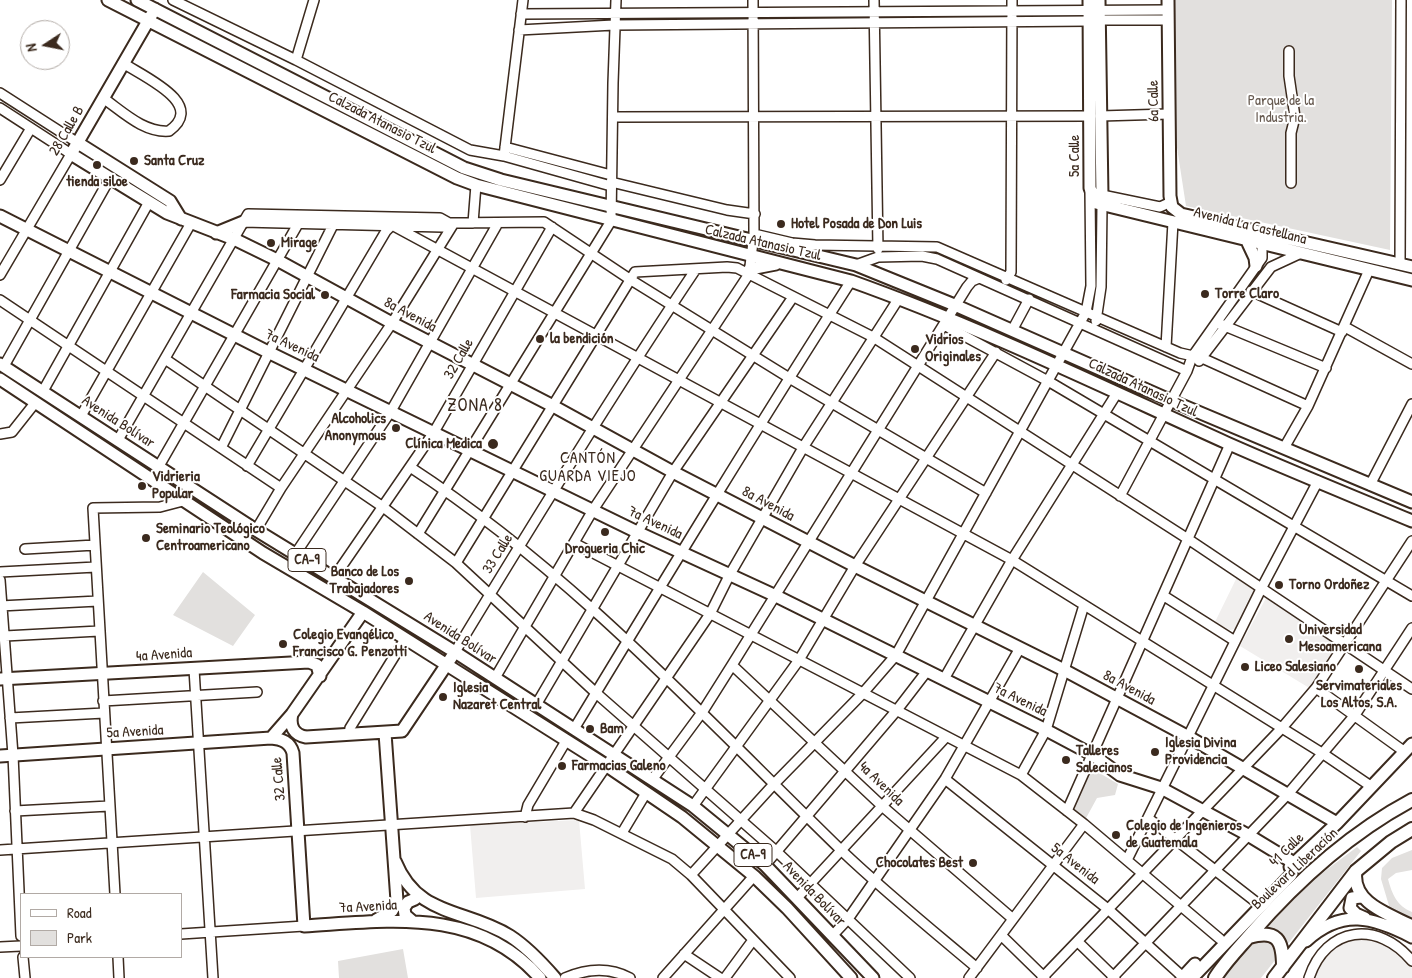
<!DOCTYPE html>
<meta charset="utf-8">
<style>
body{margin:0}
#map{position:relative;width:1412px;height:978px;overflow:hidden;background:#fff;font-family:"Patrick Hand",sans-serif}
canvas{display:block}
.legend{position:absolute;left:20px;top:893px;width:162px;height:65px;box-sizing:border-box;background:#fff;border:1px solid #b1aaa5;margin:0;padding:6px 9px;list-style:none;font-size:15px;color:#3b2a1e}
.legend li{display:flex;align-items:center;gap:10px;height:25px}
.legend b{width:25px;border:1px solid #b1aaa5}
.north{position:absolute;left:20px;top:20px;width:50px;height:50px;box-sizing:border-box;background:#fff;border:1px solid #b1aaa5;border-radius:50%;rotate:259deg;font-size:14px;font-weight:700;line-height:20px;text-align:center;color:#3b2a1e}
.north::after{content:'';display:block;margin:auto;width:18px;height:22px;background:#3b2a1e;clip-path:polygon(50% 0,100% 100%,50% 72%,0 100%)}
</style>
<div id="map">
<canvas width="1412" height="978"></canvas>
<ul class="legend">
<li><b style="height:6px;background:#fff"></b>Road</li>
<li><b style="height:14px;background:#e2e0de"></b>Park</li>
</ul>
<div class="north">N</div>
</div>
<script>
const g = document.querySelector('canvas').getContext('2d');
g.lineJoin = 'round';
function paint(path, color) { g.fillStyle = color; g.fill(path, 'evenodd'); }
function stroke(path, color, width, dash) { g.strokeStyle = color; g.lineWidth = width; g.lineCap = dash ? 'butt' : 'round'; g.setLineDash(dash || []); g.stroke(path); }
function write(font, color, halo, rows, align = 'center') {
  g.font = font + ' "Patrick Hand",sans-serif'; g.lineWidth = 4; g.setLineDash([]); g.textBaseline = 'middle'; g.strokeStyle = halo; g.fillStyle = color; for (const [text, x, y, turn = 0] of rows) {
    g.save(); g.translate(x, y); g.rotate((+turn || 0) * Math.PI / 180); g.textAlign = isNaN(turn) ? turn : align; if (halo) g.strokeText(text, 0, 0); g.fillText(text, 0, 0); g.restore();
  }
}
paint(new Path2D(`
 M1238,575L1256,590L1236,629L1230,630L1215,622Z
 M1266,598L1341,644L1311,689L1240,646Z
 M579,820L585,889L476,898L470,825Z
 M1351,937L1384,939L1409,961L1412,967V978H1313L1317,966L1331,948Z`), '#f1efee');
paint(new Path2D(`
 M1172,0H1392L1390,250L1186,206L1172,115Z
 M203,572L255,615L233,646L173,615Z
 M1091,768L1118,784L1115,795L1097,798L1085,820L1072,811Z
 M1357,847L1361,851L1261,978H1222L1305,886Z
 M1412,850V870L1396,873L1388,879C1392,894 1397,906 1412,912V923L1390,909L1381,879L1382,868L1392,858Z
 M403,949L408,978H339L338,961Z`), '#e2e0de');
const minor = new Path2D(`
 M173,0L296,60L470,150L504,156L611,186
 M874,0L878,249
 M521,14L1168,10
 M1099,20H1168
 M519,30L614,25L1089,21
 M1289,51V76L1295,117L1291,133V183
 M296,60L314,0
 M0,93L78,143
 M103,98C123,112 144,133 169,131C207,104 144,77 123,63
 M0,108L71,154L0,275
 M1100,116L1169,114
 M613,117L1090,116
 M505,147L611,175
 M504,156L523,0
 M0,180L31,128
 M611,182L727,210L755,214
 M1102,195L1160,207L1171,202
 M243,222L442,227L449,223
 M473,223L476,185
 M754,234L792,243L815,245L937,247L1180,353L1202,358L1308,406
 M1400,264L1401,0
 M856,265L878,257L922,256L937,259L1187,371
 M1006,280L1011,272L1012,0
 M1251,291L1342,332
 M0,300L281,488
 M1096,321L1101,287L1102,206L1105,201
 M1220,324L1326,368
 M944,325L1048,381L1412,596
 M1015,325L1029,299
 M1345,327L1412,364
 M1166,347L1173,222
 M165,359L383,507L456,563L596,693L777,852L910,978
 M1199,361L1271,267L1299,254
 M4,366L110,178
 M43,391L149,202
 M81,416L191,223
 M0,434L12,432L35,403
 M118,440L248,214L440,218L449,223L544,222L631,280L791,379L986,493
 M221,448L333,225
 M1284,448L1308,406L1369,270
 M159,466L298,224
 M247,466L386,231L392,225L1012,560L1322,753L1372,787
 M410,467C573,573 704,717 842,851C885,892 932,930 977,968
 M1370,485L1412,404
 M1120,496L1187,371L1192,357L1262,258V245
 M256,530L281,488L392,323L454,223
 M418,534L611,221L613,83L616,0
 M574,543L1021,775L1084,824L1220,939
 M25,549L95,545
 M296,553L391,411L498,223
 M456,563L635,272L727,267L737,268L873,337L1188,539L1412,689
 M0,572L96,567
 M335,576L434,432L552,227
 M0,580L13,755L21,936
 M1164,596L1235,641
 M0,606L98,601
 M5,636L99,631
 M455,652C533,523 612,394 696,269
 M732,665L882,806L1013,919
 M194,669L213,978
 M495,678L593,510L749,274L754,234L753,0
 M944,679L1012,560L1117,393
 M1316,688L1405,752
 M103,701L257,692
 M536,705L673,472L793,297
 M10,718L104,713
 M574,729C665,579 756,429 851,281
 M349,734L350,728L405,639
 M1021,775L1046,730L1084,605
 M945,779L1109,910L1183,977
 M652,780L703,711L732,665L967,287L972,281L979,278
 M693,806L799,660L855,566L996,352
 M15,811L109,806
 M1067,811L1230,444
 M574,813L710,614L729,576L804,446L899,298
 M525,817L528,805L566,741
 M1148,818L1256,902
 M622,833L646,793
 M0,850L574,813L594,820L672,859L691,875L790,978
 M1127,860L1261,589L1318,481
 M765,865L897,710L927,671
 M691,875L774,784L863,693L896,655L1086,312L1091,286L1090,191
 M115,894L93,508L160,507L183,501
 M797,898L946,737
 M181,934L304,926
 M833,935L848,919L945,779L1020,648
 M1002,936L1045,978
 M1078,942L1115,978
 M0,947L21,946
 M684,954L720,978
 M23,957L25,978
 M118,957L119,978
 M565,978C586,969 609,967 630,978
 M663,978L754,876
 M725,978L753,940
 M969,978L1084,824
 M1042,978L1281,729L1316,688L1412,541
 M1112,978L1288,794L1355,715L1412,628
 M1309,978C1326,926 1378,920 1412,961`);
const major = new Path2D(`
 M108,0L457,178L476,185L851,281C980,327 1103,387 1227,443C1288,470 1350,495 1412,521
 M137,0L464,168L501,180L856,265L957,306L1172,401L1412,502
 M1089,0L1090,188L1096,203L1412,280
 M1099,0L1102,195L1105,200L1116,206
 M1168,0L1170,196L1172,207L1181,214L1412,267
 M155,9L71,154L167,213L234,239L277,260L392,323L553,406L673,472L855,566L1064,670L1187,736L1337,823
 M78,143L170,201L181,219
 M0,216L270,353L637,532L776,596L1046,730L1093,755L1120,775L1161,788L1248,835L1294,863L1291,875L1192,978
 M216,233L243,222
 M1247,241L1255,258L1256,266
 M750,269L776,264
 M0,364L256,530L455,652L693,806L765,865L873,978
 M0,379L263,553L363,612L607,766L682,817L754,876L787,908L851,978
 M0,679L309,662L317,665L320,676
 M292,714C289,726 294,735 306,737L402,731L455,652
 M271,738L292,714L363,612
 M0,756L271,738C282,739 290,742 293,753L304,926C388,921 477,906 540,978
 M395,861C418,918 465,908 510,936C527,947 542,963 555,978
 M1290,867L1337,823L1412,744
 M1356,871C1351,903 1389,914 1412,926
 M1361,897L1352,898L1350,908L1356,914L1365,918
 M376,920L392,911L397,901L385,733
 M412,921L405,915L404,908L408,902L415,899
 M1306,941C1342,908 1373,917 1412,937
 M1182,978L1195,964`);
const highway = new Path2D(`
 M1249,937C1277,929 1283,940 1283,967
 M1215,978C1225,962 1239,948 1251,934C1297,881 1350,833 1412,800
 M1274,978L1356,871L1391,842L1412,829`);
stroke(minor, '#3b2a1e', 12);
stroke(major, '#3b2a1e', 15);
stroke(highway, '#3b2a1e', 16);
stroke(minor, '#fff', 9);
stroke(major, '#fff', 11);
stroke(highway, '#fff', 12);
for (const [x, y, r, color] of [
 [134,161,5,"#3b2a1e"],
 [97,165,5,"#3b2a1e"],
 [781,224,5,"#3b2a1e"],
 [271,243,5,"#3b2a1e"],
 [1205,294,5,"#3b2a1e"],
 [325,295,5,"#3b2a1e"],
 [540,339,5,"#3b2a1e"],
 [915,349,5,"#3b2a1e"],
 [396,428,5,"#3b2a1e"],
 [493,444,6,"#3b2a1e"],
 [142,486,5,"#3b2a1e"],
 [605,532,5,"#3b2a1e"],
 [146,538,5,"#3b2a1e"],
 [409,581,5,"#3b2a1e"],
 [1279,585,5,"#3b2a1e"],
 [1289,639,5,"#3b2a1e"],
 [283,644,5,"#3b2a1e"],
 [1245,667,5,"#3b2a1e"],
 [1359,669,5,"#3b2a1e"],
 [443,697,5,"#3b2a1e"],
 [590,729,5,"#3b2a1e"],
 [1155,752,5,"#3b2a1e"],
 [1066,760,5,"#3b2a1e"],
 [562,766,5,"#3b2a1e"],
 [1116,835,5,"#3b2a1e"],
 [973,863,5,"#3b2a1e"]
]) { const dot = new Path2D(); dot.arc(x, y, r, 0, 2 * Math.PI); g.fillStyle = color; g.fill(dot); stroke(dot, '#fff', 2); }
for (const [x, y, w] of [
 [307,560,38],
 [753,855,38]
]) { const box = new Path2D(); box.roundRect(x - w / 2, y - 11.5, w, 23, 4); g.fillStyle = '#fff'; g.fill(box); stroke(box, '#3b2a1e', 1); }
write('bold 14px', '#3b2a1e', null, [
 ["CA-9",307,560],
 ["CA-9",753,855]
]);
write('15px', '#3b2a1e', '#fff', [
 ["6a Calle",1154,101,-91],
 ["Calzada Atanasio Tzul",382,123,27],
 ["28 Calle B",67,131,-60],
 ["5a Calle",1075,156,-90],
 ["Avenida La Castellana",1250,226,14],
 ["Calzada Atanasio Tzul",763,243,13],
 ["8a Avenida",410,315,28],
 ["7a Avenida",292,346,25],
 ["32 Calle",459,359,-60],
 ["Calzada Atanasio Tzul",1143,388,25],
 ["Avenida Bolívar",118,422,33],
 ["8a Avenida",768,504,28],
 ["7a Avenida",655,523,25],
 ["33 Calle",498,554,-58],
 ["Avenida Bolívar",460,638,33],
 ["4a Avenida",164,655,-4],
 ["8a Avenida",1129,688,28],
 ["7a Avenida",1020,700,26],
 ["5a Avenida",135,732,-3],
 ["32 Calle",279,779,-95],
 ["4a Avenida",881,784,44],
 ["41 Calle",1287,850,-44],
 ["5a Avenida",1075,864,38],
 ["Boulevard Liberación",1295,869,-43],
 ["Avenida Bolívar",814,894,46],
 ["7a Avenida",368,907,-3]
]);
write('15px', '#65584e', '#fff', [
 ["Parque de la",1281,101],
 ["Industria.",1281,118]
]);
write('bold 15px', '#3b2a1e', '#fff', [
 ["Santa Cruz",144,161],
 ["tienda siloe",97,182,"center"],
 ["Hotel Posada de Don Luis",791,224],
 ["Mirage",281,243],
 ["Torre Claro",1215,294],
 ["Farmacia Social",315,295,"right"],
 ["la bendición",550,339],
 ["Vidrios",925,340],
 ["Originales",925,357],
 ["Alcoholics",386,419,"right"],
 ["Anonymous",386,436,"right"],
 ["Clínica Medica",482,444,"right"],
 ["Vidrieria",152,477],
 ["Popular",152,494],
 ["Seminario Teológico",156,529],
 ["Centroamericano",156,546],
 ["Drogueria Chic",605,549,"center"],
 ["Banco de Los",399,572,"right"],
 ["Trabajadores",399,589,"right"],
 ["Torno Ordoñez",1289,585],
 ["Universidad",1299,630],
 ["Mesoamericana",1299,647],
 ["Colegio Evangélico",293,635],
 ["Francisco G. Penzotti",293,652],
 ["Liceo Salesiano",1255,667],
 ["Servimateriales",1359,686,"center"],
 ["Los Altos, S.A.",1359,703,"center"],
 ["Iglesia",453,688],
 ["Nazaret Central",453,705],
 ["Bam",600,729],
 ["Iglesia Divina",1165,743],
 ["Providencia",1165,760],
 ["Talleres",1076,751],
 ["Salecianos",1076,768],
 ["Farmacias Galeno",572,766],
 ["Colegio de Ingenieros",1126,826],
 ["de Guatemala",1126,843],
 ["Chocolates Best",963,863,"right"]
], 'left');
g.letterSpacing = '1px';
write('16px', '#3b2a1e', '#fff', [
 ["CANTÓN",588,459],
 ["GUARDA VIEJO",588,477]
]);
g.letterSpacing = '0px';
g.letterSpacing = '1px';
write('18px', '#3b2a1e', '#fff', [
 ["ZONA 8",475,406]
]);
g.letterSpacing = '0px';
</script>
